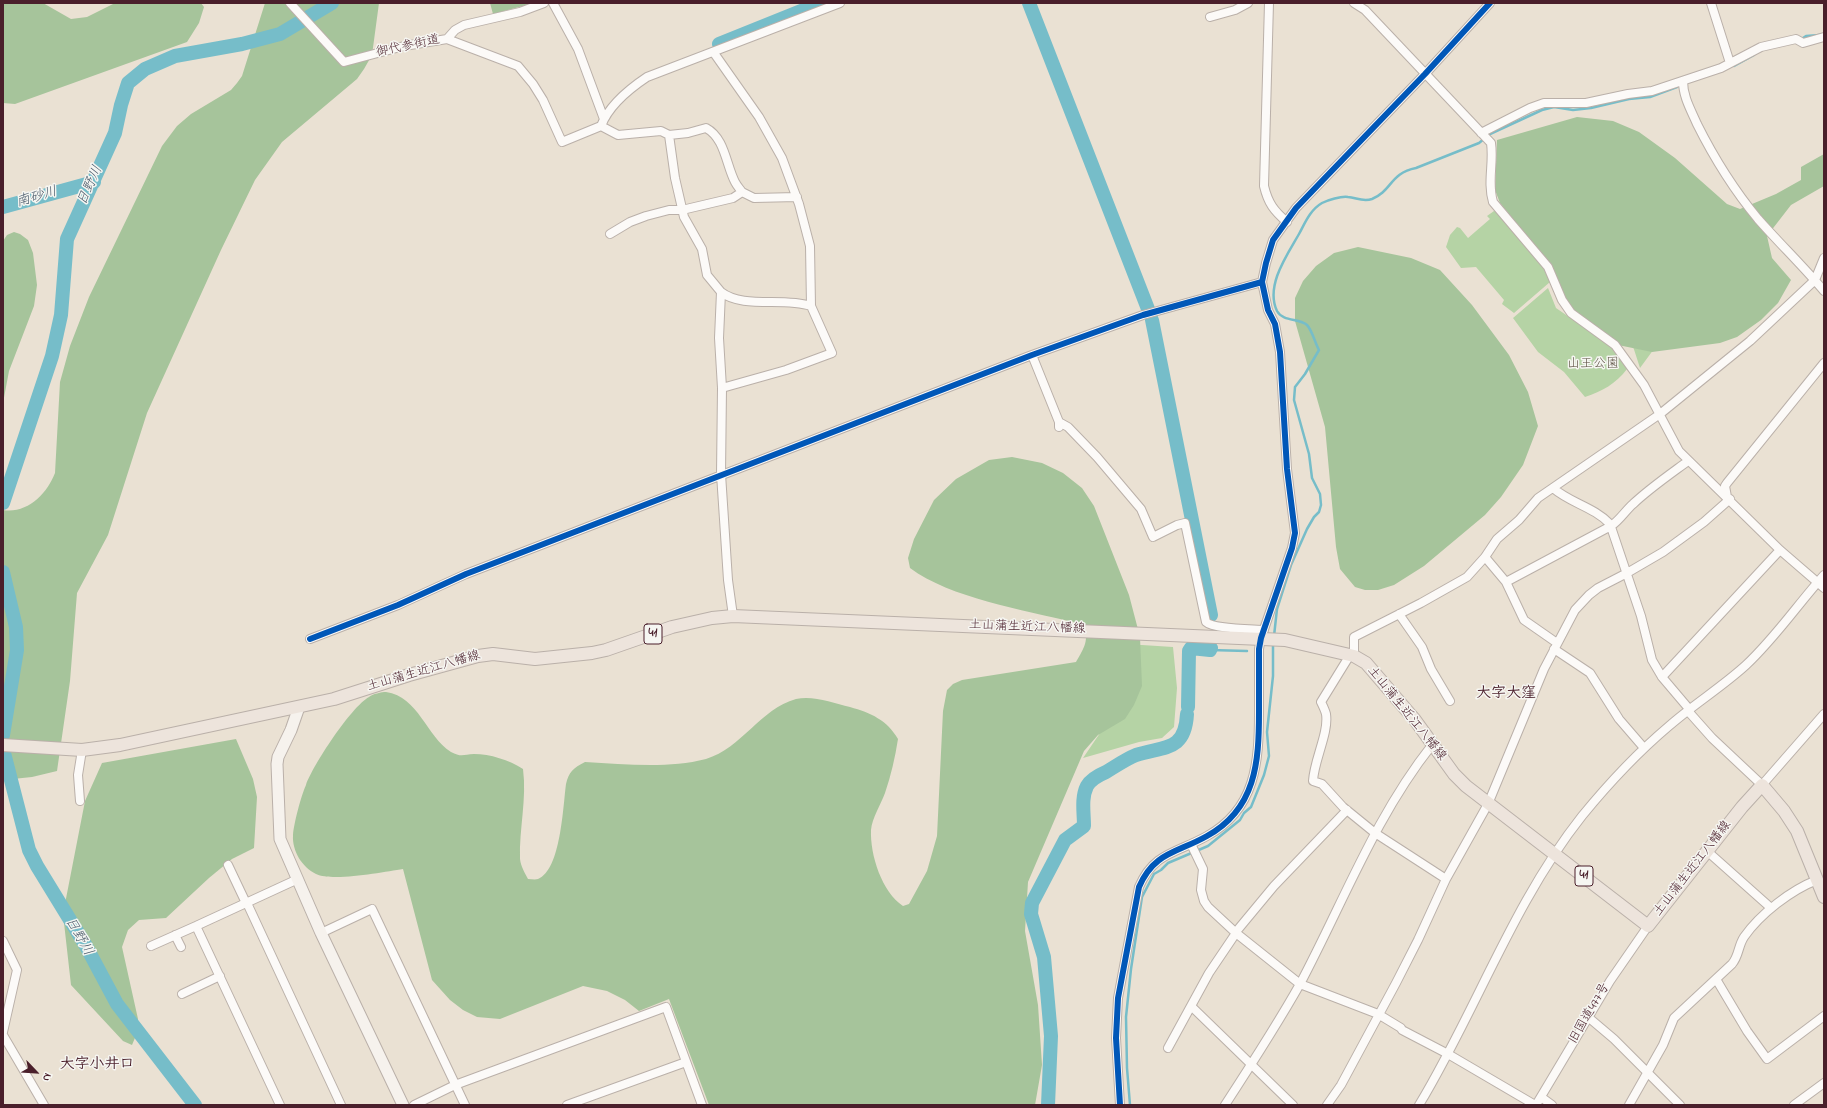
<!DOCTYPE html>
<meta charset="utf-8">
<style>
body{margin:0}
#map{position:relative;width:1827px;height:1108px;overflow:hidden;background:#eae1d3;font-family:"Indie Flower",sans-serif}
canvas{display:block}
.frame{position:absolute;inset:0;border:4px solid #4a1f2b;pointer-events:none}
.north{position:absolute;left:16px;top:1052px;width:40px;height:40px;-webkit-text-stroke:3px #f6f6f2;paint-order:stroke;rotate:115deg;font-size:11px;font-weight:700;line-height:16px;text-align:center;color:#4a1f2b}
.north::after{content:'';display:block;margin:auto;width:14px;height:18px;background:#4a1f2b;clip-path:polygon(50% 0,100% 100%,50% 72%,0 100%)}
</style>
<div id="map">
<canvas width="1827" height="1108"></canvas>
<div class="frame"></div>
<div class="north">N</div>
</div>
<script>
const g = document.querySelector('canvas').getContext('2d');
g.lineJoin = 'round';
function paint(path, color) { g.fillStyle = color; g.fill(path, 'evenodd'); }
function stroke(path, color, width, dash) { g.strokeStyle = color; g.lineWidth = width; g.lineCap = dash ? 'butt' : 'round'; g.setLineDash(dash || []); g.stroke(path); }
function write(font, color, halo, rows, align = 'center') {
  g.font = font + ' "Indie Flower","Klee One",sans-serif'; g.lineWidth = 3; g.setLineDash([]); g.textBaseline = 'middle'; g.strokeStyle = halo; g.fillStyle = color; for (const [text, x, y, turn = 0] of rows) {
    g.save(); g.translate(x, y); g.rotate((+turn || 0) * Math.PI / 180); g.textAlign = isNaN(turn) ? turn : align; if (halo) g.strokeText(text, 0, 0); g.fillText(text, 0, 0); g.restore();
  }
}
paint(new Path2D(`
 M1494,211L1498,212L1545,268L1550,282L1514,313L1502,304L1504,300L1476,267L1461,268L1446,247L1450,235L1457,227L1460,228L1468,238L1490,219L1487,216Z
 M1548,288L1556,308L1614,348L1627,369C1616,384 1602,391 1585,397L1564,372L1538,352L1513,318Z
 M1629,334L1662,338L1640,368Z
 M1120,645H1142L1173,647L1177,688L1174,727L1162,738L1139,742L1083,758L1113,714Z`), '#b5d3a5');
paint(new Path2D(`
 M3,3H43L71,19L87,17L115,3H201L204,7L199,23L187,42L15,104L3,103Z
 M265,3H379L372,55L364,69L357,79L282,142L255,180L221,250L147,413L108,535L77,593L70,681L57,771L32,777L3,780V510C27,514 47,494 55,473L60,382L70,346L89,297L162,146L177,126L191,114L231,90L237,83L242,76Z
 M490,3H534L493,14Z
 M1577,117L1613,121L1639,132L1675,158L1727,204L1740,209L1776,194L1801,180V167L1824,154V186L1791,205L1767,236L1772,258L1791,280L1778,303L1761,320L1737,337L1720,343L1652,352L1618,345L1578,315L1567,304L1548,262L1500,203L1495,190L1497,140Z
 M14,232L20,234L28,240L33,253L37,285L34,306L9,371L3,403V241L7,235Z
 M1358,247L1411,258L1440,270L1472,305L1509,355L1528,392L1538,426L1523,465L1501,497L1485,515L1424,566L1394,585L1378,590H1365L1355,587L1340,569L1336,547L1325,427L1295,321V298L1303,281L1316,266L1334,253Z
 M1012,457L1042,463L1063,473L1082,488L1094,506L1129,595L1140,637L1142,686L1134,705L1125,719L1098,735L1084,751L1028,882L1025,931L1038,1005L1042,1065L1035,1105H709L669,999L639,1011L625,1000L607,991L583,986L500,1019L477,1017L463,1010L450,1000L432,980L403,869C383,872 333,882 316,874C302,867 292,851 293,835C294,823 301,796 306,785C313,765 351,707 369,697C372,694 382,692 386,692C419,697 426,736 451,752C462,758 464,754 474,754C490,754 509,760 523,769C527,799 519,829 520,859C521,867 525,873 528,879C531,879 535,880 538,879C561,870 563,806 566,784C569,772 573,768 585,762C625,764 667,769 706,759C742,748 760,709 796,699C813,695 833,703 850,707C871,713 887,720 898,739C895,758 891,775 885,793C881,804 872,818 871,830C870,855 882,892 903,906L909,904L927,871L937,836L943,711L947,690L953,684L962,680L1076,662C1081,653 1091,639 1083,629C1081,626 1076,624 1073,622C1024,610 950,598 910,568L908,558L914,539L934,500L956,479L989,460Z
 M236,739L253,779L257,797L254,848L232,859L209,878L166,918L139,920L128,930L122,947L138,1019L137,1033L132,1045L123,1041L71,985L63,914L85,801L102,763Z`), '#a6c49b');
stroke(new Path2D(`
 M1800,40L1806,36L1820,35
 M1734,66L1754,55
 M1274,636L1277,609L1291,565L1307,529L1314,517L1319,512L1321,505L1320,494L1312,478L1309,454L1294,400L1295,387L1305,374L1319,350C1315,343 1312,330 1307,325C1299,318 1283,322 1277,311C1265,286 1287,255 1299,234C1305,223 1310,210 1322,203C1328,200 1341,196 1348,197C1357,198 1363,202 1372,199C1392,191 1390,173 1416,168L1479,143L1490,134L1542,110L1554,107L1573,110L1591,108L1629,99L1650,97L1677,87
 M1210,650L1247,651
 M1130,1105L1127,1068L1126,1017L1131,969L1142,897L1154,874L1161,870L1168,863L1208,846L1240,820L1244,813L1251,807L1264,775L1269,756L1267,732L1273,676V643`), '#76bdc9', 2.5);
stroke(new Path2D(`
 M1029,3L1148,309
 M719,44L821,3
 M3,207L94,182
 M1152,320L1211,615
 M3,503L52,356L61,315L67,239L115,133L121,105L128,83L145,69L175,56L242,44L280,34L332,3
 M3,572L16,627L17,650L3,735
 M1188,707L1189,651L1191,648L1210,650L1211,648
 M3,749L29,850L37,866L86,946L117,1004L195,1105
 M1048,1105L1051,1036L1044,957L1031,914L1032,903L1065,840L1084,826C1084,813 1081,798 1087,786C1091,779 1099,775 1106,772C1116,766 1126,759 1136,755C1164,746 1185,752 1187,714`), '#76bdc9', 14);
const street = new Path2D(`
 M290,3L344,62L404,46L447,39L455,30L464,25L520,12L544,3
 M553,3L578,49L604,119
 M1269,3L1264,186C1268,203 1274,211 1287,222
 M1354,3L1365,10L1491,143C1494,163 1487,182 1493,202L1548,267L1562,300L1571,313L1615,345L1644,385L1679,451L1780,550L1824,588
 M1711,3L1730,63
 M1210,17L1235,10L1248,3
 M447,39L518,66L533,84L543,100L562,142L601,126C609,105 629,89 647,77L840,3
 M714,53L759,117L782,158L799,204L810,246L811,306L832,353L786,370L722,388
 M1683,81C1683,97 1691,110 1697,124C1714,158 1734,190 1758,219C1779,243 1803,266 1824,291
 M601,126L618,135L661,131L669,135L675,178L684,217L702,249L707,275L721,292L719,338L722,388L721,474L728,580L733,616
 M1481,133L1530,108L1544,103H1586L1628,94L1652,91L1721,68L1761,47L1796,39L1803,43L1824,37
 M669,135L688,133L706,128C725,138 726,165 735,182C737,186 740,189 742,192
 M610,234L630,222L646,216L669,210H682L733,198L742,192L754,198L797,197
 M721,292C743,309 783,297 811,306
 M1032,355L1059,422V427
 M1059,422L1068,427L1097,457L1141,509L1153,537L1177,525L1185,523L1206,622C1213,629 1252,629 1264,630
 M1553,488C1570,503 1594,507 1610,524L1641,616L1652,660L1662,677L1690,710
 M1727,497L1725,486L1727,483L1824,363
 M1485,557L1506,582L1524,620L1557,643
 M1506,582L1611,526C1620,520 1625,511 1633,504C1650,488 1669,475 1688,461
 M1399,614L1422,647L1431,669L1450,701
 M310,639L398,605L466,574L1032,355L1143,315L1262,282
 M1554,649L1590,673L1619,719L1644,748
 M1350,655L1321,702C1323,706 1325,710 1326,714C1329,733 1314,760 1313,781L1322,784L1343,807L1375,833L1446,879
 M1354,656V637L1421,603L1467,577L1485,557L1497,539L1519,520L1538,498L1660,414L1750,341L1815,280L1824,258
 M1662,677L1780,550
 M1688,711L1712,738L1762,785L1824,714
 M80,801L78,775L82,750
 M1191,844L1203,869L1201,890L1204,901L1208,907L1236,933L1300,984L1378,1014L1401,1028L1402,1030L1448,1054L1535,1105
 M1707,851L1771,908
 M228,865L246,903
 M247,903L341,1105
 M321,933L372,909L465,1105
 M1235,933L1274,886L1347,810
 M175,935L181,947
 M3,941L17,970L3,1032
 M151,946L196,926
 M1716,979L1747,1031L1767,1059L1824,1016
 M182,994L220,976
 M1191,1006L1293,1105
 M1588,1017L1614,1039L1680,1105
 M3,1035L44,1105
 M1168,1048L1209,973L1236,933
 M1541,1097L1552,1105
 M280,1105L196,926L298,879
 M414,1105L455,1085L666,1007L702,1105
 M567,1105L686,1062
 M1120,1105L1116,1038L1118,998L1139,887C1154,852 1177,853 1207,836C1256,809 1259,762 1259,712C1259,691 1259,670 1259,649L1261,638L1292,548L1295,533L1287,469L1280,352L1275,324L1268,310L1262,282L1266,263L1273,240L1296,208L1425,74L1490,3
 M1225,1105C1251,1065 1277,1025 1300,984C1343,903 1375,817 1432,745
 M1327,1105L1341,1085L1396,983L1418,940L1446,879L1488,804L1544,669L1575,610L1589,595L1598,588L1627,573L1663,552L1704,522L1730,499
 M1419,1105C1476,1011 1513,903 1582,816C1609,783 1637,753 1669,726C1694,704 1722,687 1746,665C1775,638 1798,604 1824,575
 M1536,1105L1610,981L1648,926
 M1629,1105L1663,1045L1674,1018L1732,964C1739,956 1738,946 1744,937C1760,914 1791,890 1817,880
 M1794,1105L1824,1083`);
const secondary = new Path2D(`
 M299,707L291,730L278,757L277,764L280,839L321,933L403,1105`);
const primary = new Path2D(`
 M3,745L82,750L120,745L334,699L409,675L478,656L493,654L535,659L592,653L606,650L672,627L712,618L733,616L1285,640L1354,656L1366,663L1415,720L1454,774L1466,786L1648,926L1742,807L1762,785L1784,811L1797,831L1824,897`);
stroke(street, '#bab0a9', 10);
stroke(secondary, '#bab0a9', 13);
stroke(primary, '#bab0a9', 14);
stroke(street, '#fcfaf8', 8);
stroke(secondary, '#f6f2ed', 11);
stroke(primary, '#ede4dc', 12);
stroke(new Path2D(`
 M310,639L398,605L466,574L1032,355L1143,315L1262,282
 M1120,1105L1116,1038L1118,998L1139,887C1154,852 1177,853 1207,836C1256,809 1259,762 1259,712C1259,691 1259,670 1259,649L1261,638L1292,548L1295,533L1287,469L1280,352L1275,324L1268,310L1262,282L1266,263L1273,240L1296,208L1425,74L1490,3`), '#0057b8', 6);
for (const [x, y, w] of [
 [653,634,18],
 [1584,876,18]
]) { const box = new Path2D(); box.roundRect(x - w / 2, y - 10, w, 20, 3); g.fillStyle = '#f6f6f2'; g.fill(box); stroke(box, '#4a1f2b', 1); }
write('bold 12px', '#4a1f2b', null, [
 ["41",653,634],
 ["41",1584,876]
]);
write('13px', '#4a1f2b', '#f6f6f2', [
 ["御代参街道",408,47,-12],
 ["土山蒲生近江八幡線",1027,628,2],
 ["土山蒲生近江八幡線",424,672,-16],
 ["土山蒲生近江八幡線",1406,714,51],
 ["土山蒲生近江八幡線",1693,869,-52],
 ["旧国道477号",1590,1014,-60]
]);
write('13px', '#5d5244', '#f6f6f2', [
 ["山王公園",1593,365]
]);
write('italic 14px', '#485869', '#f6f6f2', [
 ["日野川",91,186,-66],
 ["南砂川",37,198,-16],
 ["日野川",78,937,60]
]);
write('bold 15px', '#4a1f2b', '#f6f6f2', [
 ["大字大窪",1506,695],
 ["大字小井口",97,1066]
]);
</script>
